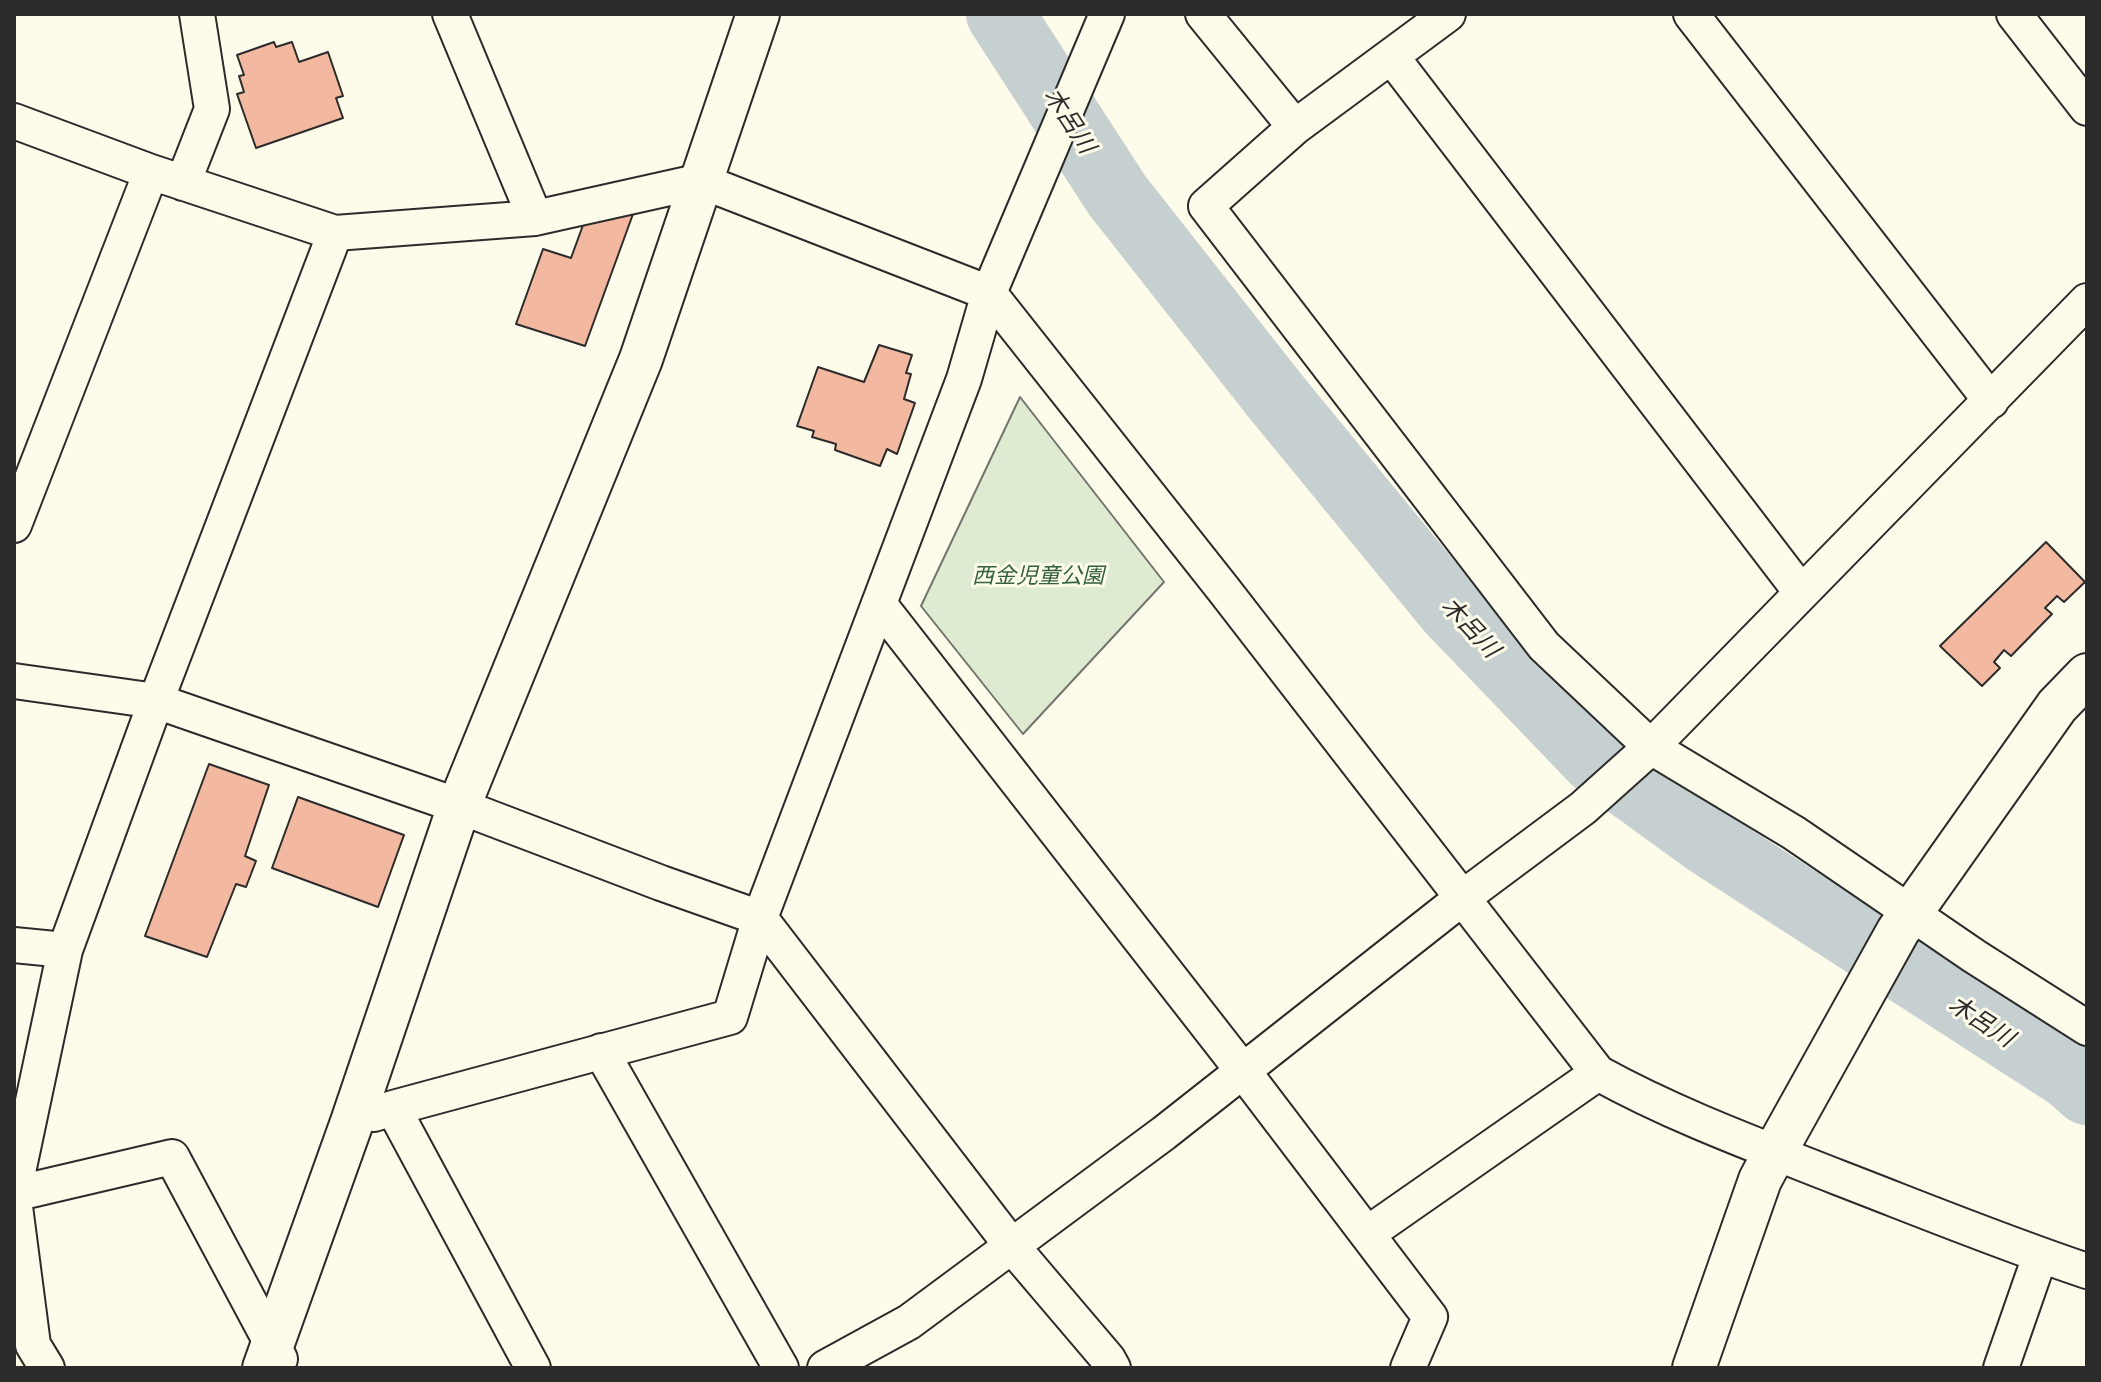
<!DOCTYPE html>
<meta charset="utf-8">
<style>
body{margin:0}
#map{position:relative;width:2101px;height:1382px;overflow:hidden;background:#fdfbea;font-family:"Roboto Serif",serif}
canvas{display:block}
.frame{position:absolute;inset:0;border:16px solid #2b2b2b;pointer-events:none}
</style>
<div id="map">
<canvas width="2101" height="1382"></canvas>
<div class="frame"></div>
</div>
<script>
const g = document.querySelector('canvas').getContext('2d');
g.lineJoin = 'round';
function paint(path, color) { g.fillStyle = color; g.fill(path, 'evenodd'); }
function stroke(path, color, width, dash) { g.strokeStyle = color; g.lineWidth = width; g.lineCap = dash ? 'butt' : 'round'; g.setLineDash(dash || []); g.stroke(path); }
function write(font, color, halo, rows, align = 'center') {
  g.font = font + ' "Roboto Serif","Noto Sans JP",serif'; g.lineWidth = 6; g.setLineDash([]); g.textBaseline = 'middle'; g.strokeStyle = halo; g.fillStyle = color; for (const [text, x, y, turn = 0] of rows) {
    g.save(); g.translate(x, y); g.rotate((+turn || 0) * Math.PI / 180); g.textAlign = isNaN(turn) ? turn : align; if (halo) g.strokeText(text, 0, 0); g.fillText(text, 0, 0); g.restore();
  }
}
const green = new Path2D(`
 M1020,397L1164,582L1023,734L921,606Z`);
paint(green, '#deebd1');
stroke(green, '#74746e', 2);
stroke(new Path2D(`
 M1000,14L1117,195L1276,397L1450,609L1595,760L1708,842L2070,1076L2087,1091`), '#c7d0d0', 68);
const building = new Path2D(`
 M274,42L276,47L292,42L299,62L328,52L343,96L336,98L343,118L256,148L237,94L244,92L239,76L244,75L237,55Z
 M637,203L585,346L516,324L543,249L571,258L590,206Z
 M879,345L912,355L906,373L911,374L904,399L915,403L897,454L887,449L880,466L835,450L836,444L812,437L814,431L797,426L818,367L864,382Z
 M2046,542L2085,582L2064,602L2057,596L2045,608L2052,614L2011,656L2004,650L1994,662L2000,668L1982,686L1940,646Z
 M209,764L269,785L245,856L256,861L246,887L236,884L207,957L145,936Z
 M298,797L404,835L378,907L272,868Z`);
paint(building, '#f2b8a0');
stroke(building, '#2b2b2b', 2);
const minor = new Path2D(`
 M450,14L535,218L701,181L989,293L1107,14
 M1203,14L1295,127L1448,14
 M1691,14L1991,401
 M2014,14L2087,108
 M1391,56L1801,592
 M14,121L151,172L335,233L156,701L65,950L14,945
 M1295,127L1206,206L1544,646L1651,747L1794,833L1974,956L2087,1028
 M183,183L212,109L197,14
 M335,233L535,218
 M989,293L1224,590L1598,1073C1674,1115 1756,1145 1837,1177C1920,1209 2003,1243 2087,1271
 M14,525L151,172
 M879,604L1243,1071L1430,1317L1408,1368
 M14,681L156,701L459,806L661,883L760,918L1011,1245L1108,1359L1113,1368
 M601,1051L781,1368
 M393,1108L730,1017L760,918L964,379L989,293
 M374,1114L393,1108L533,1368
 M14,1191L65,950
 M14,1194L172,1157L280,1359
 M14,1199L33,1345L47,1368
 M1367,1234L1598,1073
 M825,1368L909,1322L1164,1133L1461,899L1583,808L1651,747L2087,301
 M2001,1368L2040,1256`);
const tertiary = new Path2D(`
 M264,1368L352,1122L459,806L641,359L758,14
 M1694,1368L1760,1180L1775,1152L1898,931L2057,706L2087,675`);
stroke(minor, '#2b2b2b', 38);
stroke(tertiary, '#2b2b2b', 46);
stroke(minor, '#fdfbea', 34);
stroke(tertiary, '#fdfbea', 42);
write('italic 22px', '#34623c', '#fdfbea', [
 ["西金児童公園",1038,577]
]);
write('italic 24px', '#2b2b2b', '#fdfbea', [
 ["木呂川",1069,121,57],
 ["木呂川",1470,628,47],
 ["木呂川",1981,1022,33]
]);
</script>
